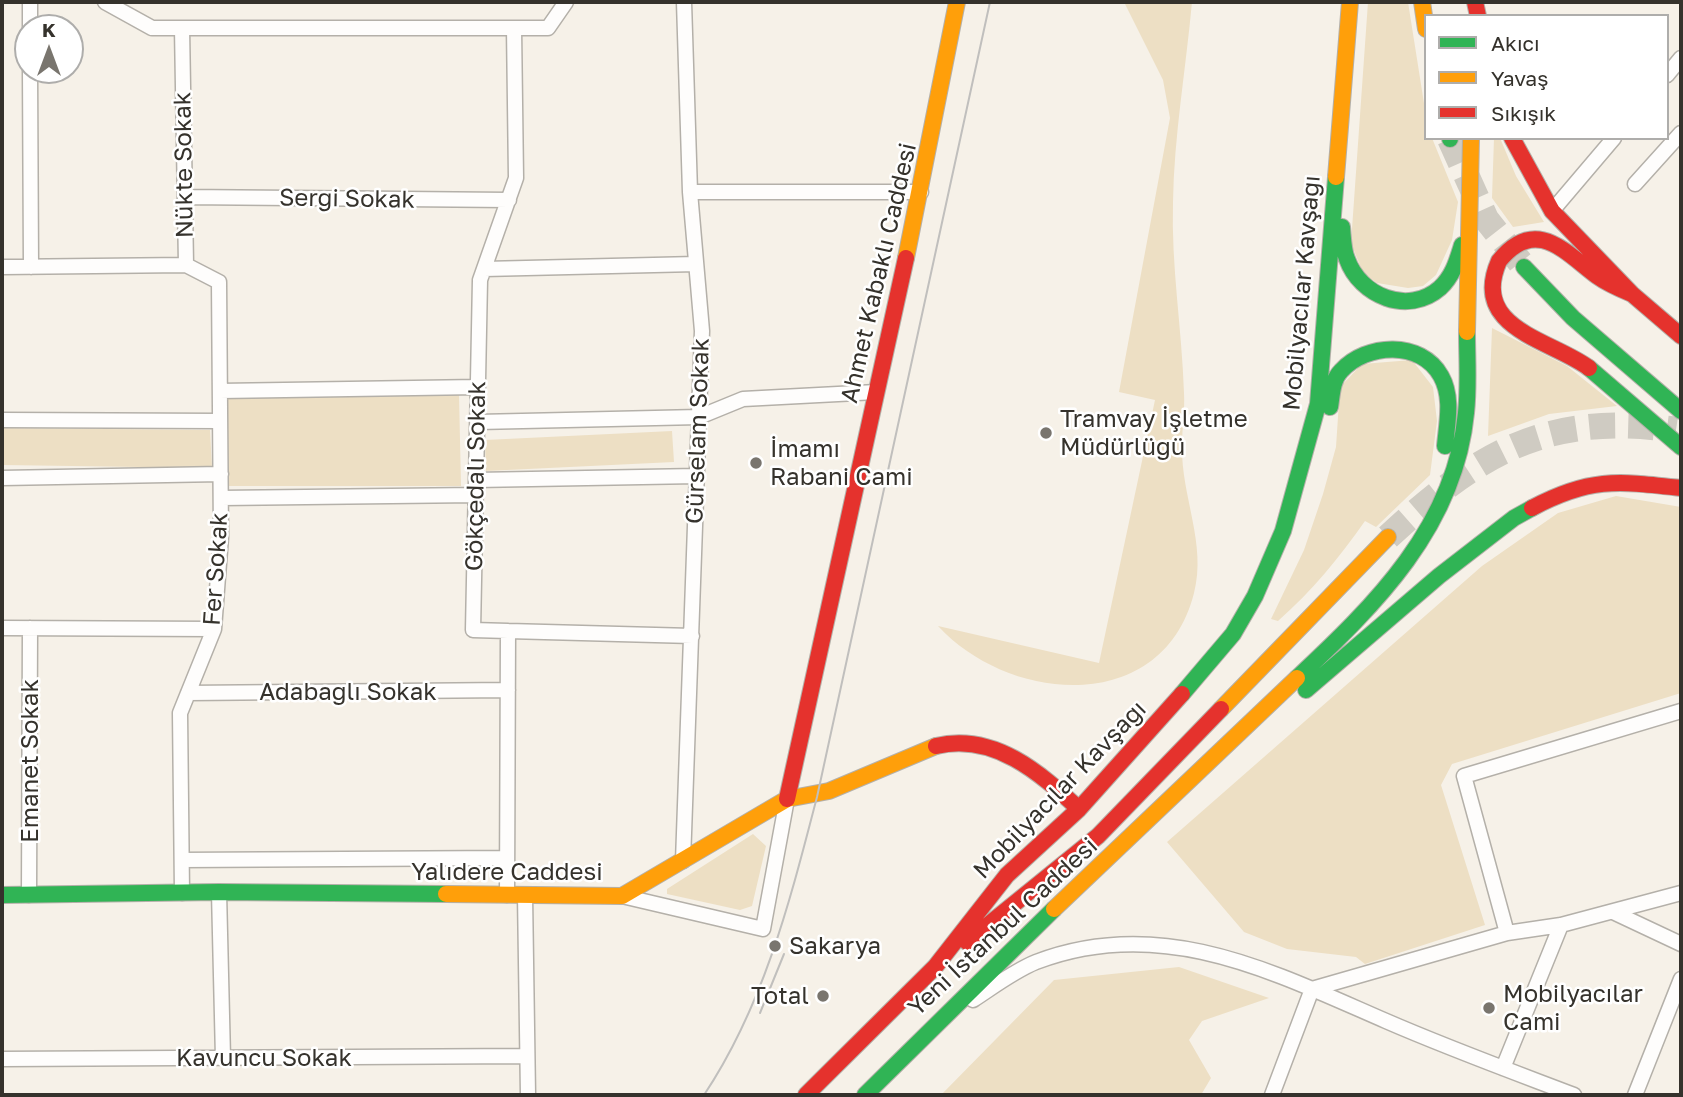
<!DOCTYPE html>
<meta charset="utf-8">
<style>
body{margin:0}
#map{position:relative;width:1683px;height:1097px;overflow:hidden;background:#f6f1e8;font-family:"Golos Text",sans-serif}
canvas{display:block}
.frame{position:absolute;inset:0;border:4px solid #35322c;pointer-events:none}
.legend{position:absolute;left:1424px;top:14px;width:245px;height:126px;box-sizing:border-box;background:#fff;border:2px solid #aeadab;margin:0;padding:9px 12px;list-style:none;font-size:21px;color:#35322c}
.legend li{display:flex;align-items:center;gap:14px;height:35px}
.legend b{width:35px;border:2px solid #aeadab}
.north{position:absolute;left:14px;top:14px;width:70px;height:70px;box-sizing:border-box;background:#fff;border:2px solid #aeadab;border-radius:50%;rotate:0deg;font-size:19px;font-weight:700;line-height:28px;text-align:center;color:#35322c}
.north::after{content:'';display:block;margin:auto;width:24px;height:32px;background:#79756e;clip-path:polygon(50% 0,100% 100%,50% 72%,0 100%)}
</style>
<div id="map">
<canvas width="1683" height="1097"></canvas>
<div class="frame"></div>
<ul class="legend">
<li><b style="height:9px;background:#30b455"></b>Akıcı</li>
<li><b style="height:9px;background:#ff9f0a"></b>Yavaş</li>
<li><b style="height:9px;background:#e5322d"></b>Sıkışık</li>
</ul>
<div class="north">K</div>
</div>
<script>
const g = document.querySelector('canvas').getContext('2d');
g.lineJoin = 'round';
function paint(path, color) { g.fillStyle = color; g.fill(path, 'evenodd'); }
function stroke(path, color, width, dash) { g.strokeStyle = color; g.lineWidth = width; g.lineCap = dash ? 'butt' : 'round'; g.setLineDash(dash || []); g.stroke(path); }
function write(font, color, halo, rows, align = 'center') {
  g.font = font + ' "Golos Text",sans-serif'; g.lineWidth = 5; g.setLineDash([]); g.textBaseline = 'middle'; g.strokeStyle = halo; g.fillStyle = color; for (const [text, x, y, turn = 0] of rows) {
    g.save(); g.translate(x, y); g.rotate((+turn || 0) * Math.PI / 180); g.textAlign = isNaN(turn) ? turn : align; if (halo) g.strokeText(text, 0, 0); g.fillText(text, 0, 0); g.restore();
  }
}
paint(new Path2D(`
 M1124,2H1192C1186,68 1174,136 1173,202C1171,266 1182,329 1184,393C1185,411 1182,428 1182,446C1181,496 1207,544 1194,593C1163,716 1010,704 938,626L1099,663L1155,400L1119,392L1170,118L1163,80Z
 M1368,2H1408L1426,116V138H1432L1458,202L1452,240L1436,275L1423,286L1408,288L1377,283L1363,273L1351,243Z
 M1494,138H1500L1516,176L1544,222L1513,227L1492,198Z
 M1492,328L1567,366L1617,406L1549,414L1488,436Z
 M1412,360L1433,387L1437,421L1430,475L1376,527L1365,521C1339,558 1312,591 1278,621L1271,619L1304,550L1323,494L1336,447L1340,387L1362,364Z
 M459,394L461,486H228L227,398Z
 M2,428L210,430L212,468L2,465Z
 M672,431L674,462L486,471L485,440Z
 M1616,496L1681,507V693L1452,764L1441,785L1485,925L1365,964L1356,957L1287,949L1244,932L1167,842L1482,566L1558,513Z
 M753,834L766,846L752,906L740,910L667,894V889Z
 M1179,967L1269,998L1202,1021L1189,1040L1211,1078L1201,1095H941L1054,980Z`), '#eddfc4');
stroke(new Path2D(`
 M1450,139L1486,219L1524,267
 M1388,537C1478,453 1548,411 1676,430`), '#cfcbc2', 26, [26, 13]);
const street = new Path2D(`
 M30,2V28
 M105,2L152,28H548L566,2
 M182,28L186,265L219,282L221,537L214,629L180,713L182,893
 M30,70L31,267
 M1667,75L1681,58
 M1635,184L1681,133
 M690,192H921
 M185,197L509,200
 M1552,211L1614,138
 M2,267L186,265
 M484,269L696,264
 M220,391L478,387
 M2,420L220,421
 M478,422L699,417L743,399L876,392
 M2,478L221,474
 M476,480L697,476
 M221,498L476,495
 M2,628L214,629
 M508,631L692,636
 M188,693L508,690
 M182,860L507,858
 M683,861L702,331L690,192L684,2
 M219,892L223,1058
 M29,895L30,628
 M507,895L508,631L473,630L480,280L516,178L514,28
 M525,895L528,1095
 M622,896L763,929L787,799
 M1613,912L1681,944
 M1507,933L1464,776L1681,711
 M1312,989L1507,933L1561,925L1681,893
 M973,1000C993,987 1014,971 1036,962C1161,914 1273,972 1386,1021C1448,1048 1511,1071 1574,1095
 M2,1059L527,1056
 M1503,1068L1561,925
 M1272,1095L1312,989
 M1635,1095L1681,979`);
const fast = new Path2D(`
 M1450,138V139
 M1342,227C1343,237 1343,250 1347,259C1360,296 1408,316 1440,288C1453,276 1457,261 1462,245
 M1524,267L1573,318L1681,411
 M1589,368L1681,447
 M1330,407C1332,395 1332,380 1341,371C1366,343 1421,340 1441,376C1453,397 1447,423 1445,446
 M1297,678C1375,605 1455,527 1466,413C1469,387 1467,359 1467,332
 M1306,690L1439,576L1514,518L1532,508
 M1182,694L1233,634L1255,596L1283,531L1318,404L1336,177
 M2,895L219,892L446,894
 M865,1095L1054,909`);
const slow = new Path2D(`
 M1422,2L1426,29
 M1336,177L1350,2
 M906,258L957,2
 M1467,332L1471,138
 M1221,709L1388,537
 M446,894L622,896L787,799L829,791L936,746
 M1054,909L1297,678`);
const jam = new Path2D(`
 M1475,2L1478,16
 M1512,138L1552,211L1632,294L1681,336
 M1589,368C1552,340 1469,329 1499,261C1536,215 1566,253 1597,276C1608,284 1620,289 1632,294
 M1532,508C1590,477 1618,481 1681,488
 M936,746C994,732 1040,773 1079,809
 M787,799L906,258
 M967,942L1098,836L1221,709
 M806,1095L935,967L1007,875L1079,809L1182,694`);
stroke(street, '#b4b0a9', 17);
stroke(fast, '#b4b0a9', 18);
stroke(slow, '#b4b0a9', 18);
stroke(jam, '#b4b0a9', 18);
stroke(street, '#fefdfc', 14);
stroke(fast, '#30b455', 16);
stroke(slow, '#ff9f0a', 16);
stroke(jam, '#e5322d', 16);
stroke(new Path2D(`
 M760,1013L784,954
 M704,1095C764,1005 790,901 817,797L990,2`), '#c0bfbd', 2);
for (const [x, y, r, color] of [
 [1046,433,7,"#79756e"],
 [756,463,7,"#79756e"],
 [775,946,7,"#79756e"],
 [823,996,7,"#79756e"],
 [1489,1008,7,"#79756e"]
]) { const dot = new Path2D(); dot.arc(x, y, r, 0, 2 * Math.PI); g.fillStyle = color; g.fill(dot); stroke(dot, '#fff', 2.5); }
write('24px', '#35322c', '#fff', [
 ["Nükte Sokak",184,165,-91],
 ["Sergi Sokak",347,199,1],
 ["Ahmet Kabaklı Caddesi",879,273,-77],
 ["Mobilyacılar Kavşağı",1302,293,-85],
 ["Gürselam Sokak",698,431,-88],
 ["Gökçedalı Sokak",476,476,-89],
 ["Fer Sokak",216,569,-86],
 ["Adabağlı Sokak",348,692],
 ["Emanet Sokak",30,761,-90],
 ["Mobilyacılar Kavşağı",1060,790,-46],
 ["Yalıdere Caddesi",507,872],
 ["Yeni İstanbul Caddesi",1003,927,-43],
 ["Kavuncu Sokak",264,1058]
]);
write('24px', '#35322c', '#fff', [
 ["Tramvay İşletme",1060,419],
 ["Müdürlüğü",1060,447],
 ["İmamı",770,449],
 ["Rabani Cami",770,477],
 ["Sakarya",789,946],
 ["Mobilyacılar",1503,994],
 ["Cami",1503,1022],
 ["Total",809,996,"right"]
], 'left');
</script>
